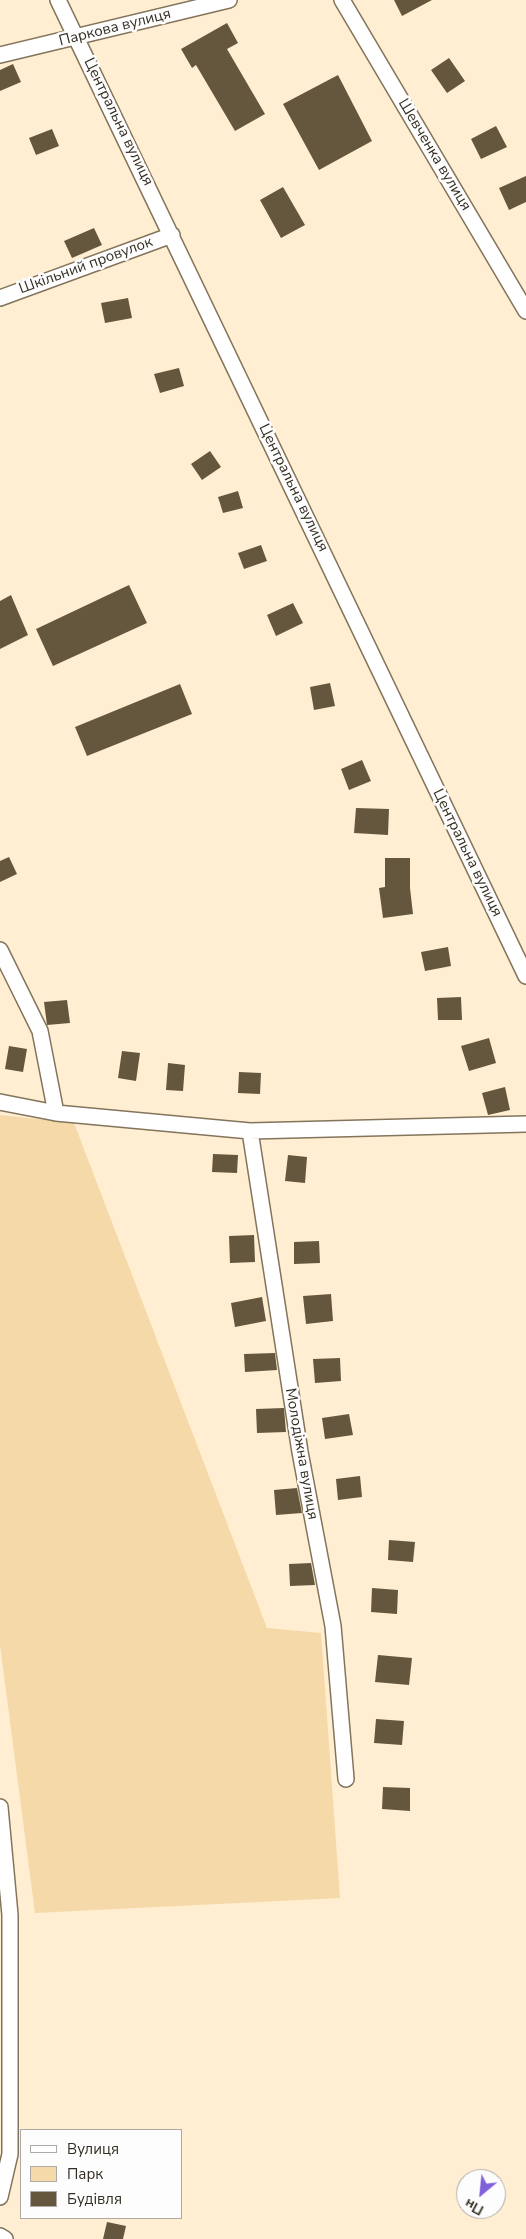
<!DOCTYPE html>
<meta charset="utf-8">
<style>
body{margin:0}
#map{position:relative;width:526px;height:2239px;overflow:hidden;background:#ffeed2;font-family:"Nunito Sans",sans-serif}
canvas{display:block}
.legend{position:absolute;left:20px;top:2129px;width:162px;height:90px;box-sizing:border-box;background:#fdfdfd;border:1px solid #adaaa6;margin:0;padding:6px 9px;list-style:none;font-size:15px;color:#342e23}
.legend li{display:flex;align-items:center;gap:10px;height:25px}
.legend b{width:25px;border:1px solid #adaaa6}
.north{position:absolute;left:456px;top:2169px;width:50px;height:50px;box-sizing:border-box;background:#fdfdfd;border:1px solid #adaaa6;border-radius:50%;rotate:208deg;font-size:14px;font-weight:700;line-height:20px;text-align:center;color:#342e23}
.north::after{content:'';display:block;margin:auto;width:18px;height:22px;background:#8060db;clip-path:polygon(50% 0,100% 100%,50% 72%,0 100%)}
</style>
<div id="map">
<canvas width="526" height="2239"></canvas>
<ul class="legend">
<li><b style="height:6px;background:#fff"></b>Вулиця</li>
<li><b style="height:14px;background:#f5d9a8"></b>Парк</li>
<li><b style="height:14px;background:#65573e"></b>Будівля</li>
</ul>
<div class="north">Пн</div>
</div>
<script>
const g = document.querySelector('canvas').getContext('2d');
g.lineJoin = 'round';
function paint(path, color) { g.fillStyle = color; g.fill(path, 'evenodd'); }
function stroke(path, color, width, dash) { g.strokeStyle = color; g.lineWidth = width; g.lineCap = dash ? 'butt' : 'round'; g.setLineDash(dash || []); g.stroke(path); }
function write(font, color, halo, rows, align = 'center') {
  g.font = font + ' "Nunito Sans",sans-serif'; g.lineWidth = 5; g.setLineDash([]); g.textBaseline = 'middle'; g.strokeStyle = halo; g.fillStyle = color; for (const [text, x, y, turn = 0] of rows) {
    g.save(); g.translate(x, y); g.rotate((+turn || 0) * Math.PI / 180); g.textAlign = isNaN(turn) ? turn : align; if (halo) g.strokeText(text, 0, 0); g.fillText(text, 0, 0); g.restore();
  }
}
paint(new Path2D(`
 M0,1115L74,1123L267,1628L321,1633L340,1898L35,1913L0,1645Z`), '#f5d9a8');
paint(new Path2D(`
 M394,0H432L402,16Z
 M227,23L238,43L227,49L265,114L235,131L196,65L192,68L181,49Z
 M449,58L465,81L447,93L431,70Z
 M13,64L21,82L0,91V70Z
 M338,75L372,141L319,170L283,104Z
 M496,126L507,147L481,159L471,139Z
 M52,129L59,146L36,155L29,138Z
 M526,176V202L509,210L499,188Z
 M283,187L305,225L281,238L260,200Z
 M94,228L102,245L72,258L64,241Z
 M128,298L132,318L105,323L101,303Z
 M179,368L184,386L160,393L154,374Z
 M210,451L221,467L202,480L191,464Z
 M238,491L243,508L223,513L218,497Z
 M261,545L267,561L244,569L238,553Z
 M129,585L147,623L53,666L36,629Z
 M11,595L28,635L0,649V601Z
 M293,603L303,623L276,636L267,615Z
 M330,683L335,706L314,710L310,687Z
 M180,684L192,714L87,756L75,727Z
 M362,760L371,781L349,790L341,769Z
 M356,808L389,809L388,835L354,833Z
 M9,857L17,874L0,882V861Z
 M385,858H410V888L413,914L383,918L379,888L385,887Z
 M448,947L451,966L425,971L421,952Z
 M461,997L462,1020H438L437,998Z
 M67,1000L70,1023L47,1025L44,1002Z
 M489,1038L496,1063L469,1071L461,1046Z
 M9,1046L27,1049L23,1072L5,1069Z
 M122,1051L140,1053L136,1081L118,1078Z
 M168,1063L185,1065L183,1091L166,1090Z
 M239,1072L261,1073L260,1094L238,1093Z
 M505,1087L510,1110L488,1115L482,1093Z
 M213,1154L238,1155L237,1173L212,1172Z
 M288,1155L307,1157L305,1183L285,1181Z
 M254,1235L255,1262L230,1263L229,1236Z
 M319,1241L320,1263L294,1264V1242Z
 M331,1294L333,1321L306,1324L303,1296Z
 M262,1297L266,1321L235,1327L231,1303Z
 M275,1353L277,1370L245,1372L244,1354Z
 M340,1358L341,1381L315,1383L313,1359Z
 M284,1408L286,1432L257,1433L256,1409Z
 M349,1414L353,1435L325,1439L322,1418Z
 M360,1476L362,1497L338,1500L336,1479Z
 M297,1488L302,1513L276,1515L274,1490Z
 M389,1540L415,1542L413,1562L388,1560Z
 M311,1563L315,1585L290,1586L289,1564Z
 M372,1588L398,1590L397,1614L371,1612Z
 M378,1655L412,1658L409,1685L375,1682Z
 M376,1719L404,1721L402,1745L374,1743Z
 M383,1787L410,1788V1811L382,1809Z
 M107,2222L126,2226L123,2239H103Z`), '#65573e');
const minor = new Path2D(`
 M58,0L526,976
 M342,0L526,311
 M0,55L229,0
 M0,298L172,235
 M0,950L40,1031L56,1113
 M0,1102L56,1113L250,1131L526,1124
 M250,1131L300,1452L333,1626L346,1779
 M0,1807L10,1915V2154L0,2197
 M0,2236L5,2239`);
stroke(minor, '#83745b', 18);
stroke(minor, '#fff', 15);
write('15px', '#342e23', '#fdfdfd', [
 ["Паркова вулиця",115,28,-14],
 ["Центральна вулиця",118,122,64],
 ["Шевченка вулиця",434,155,59],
 ["Шкільний провулок",86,266,-20],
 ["Центральна вулиця",293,488,64],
 ["Центральна вулиця",467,853,64],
 ["Молодіжна вулиця",301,1454,80]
]);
</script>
